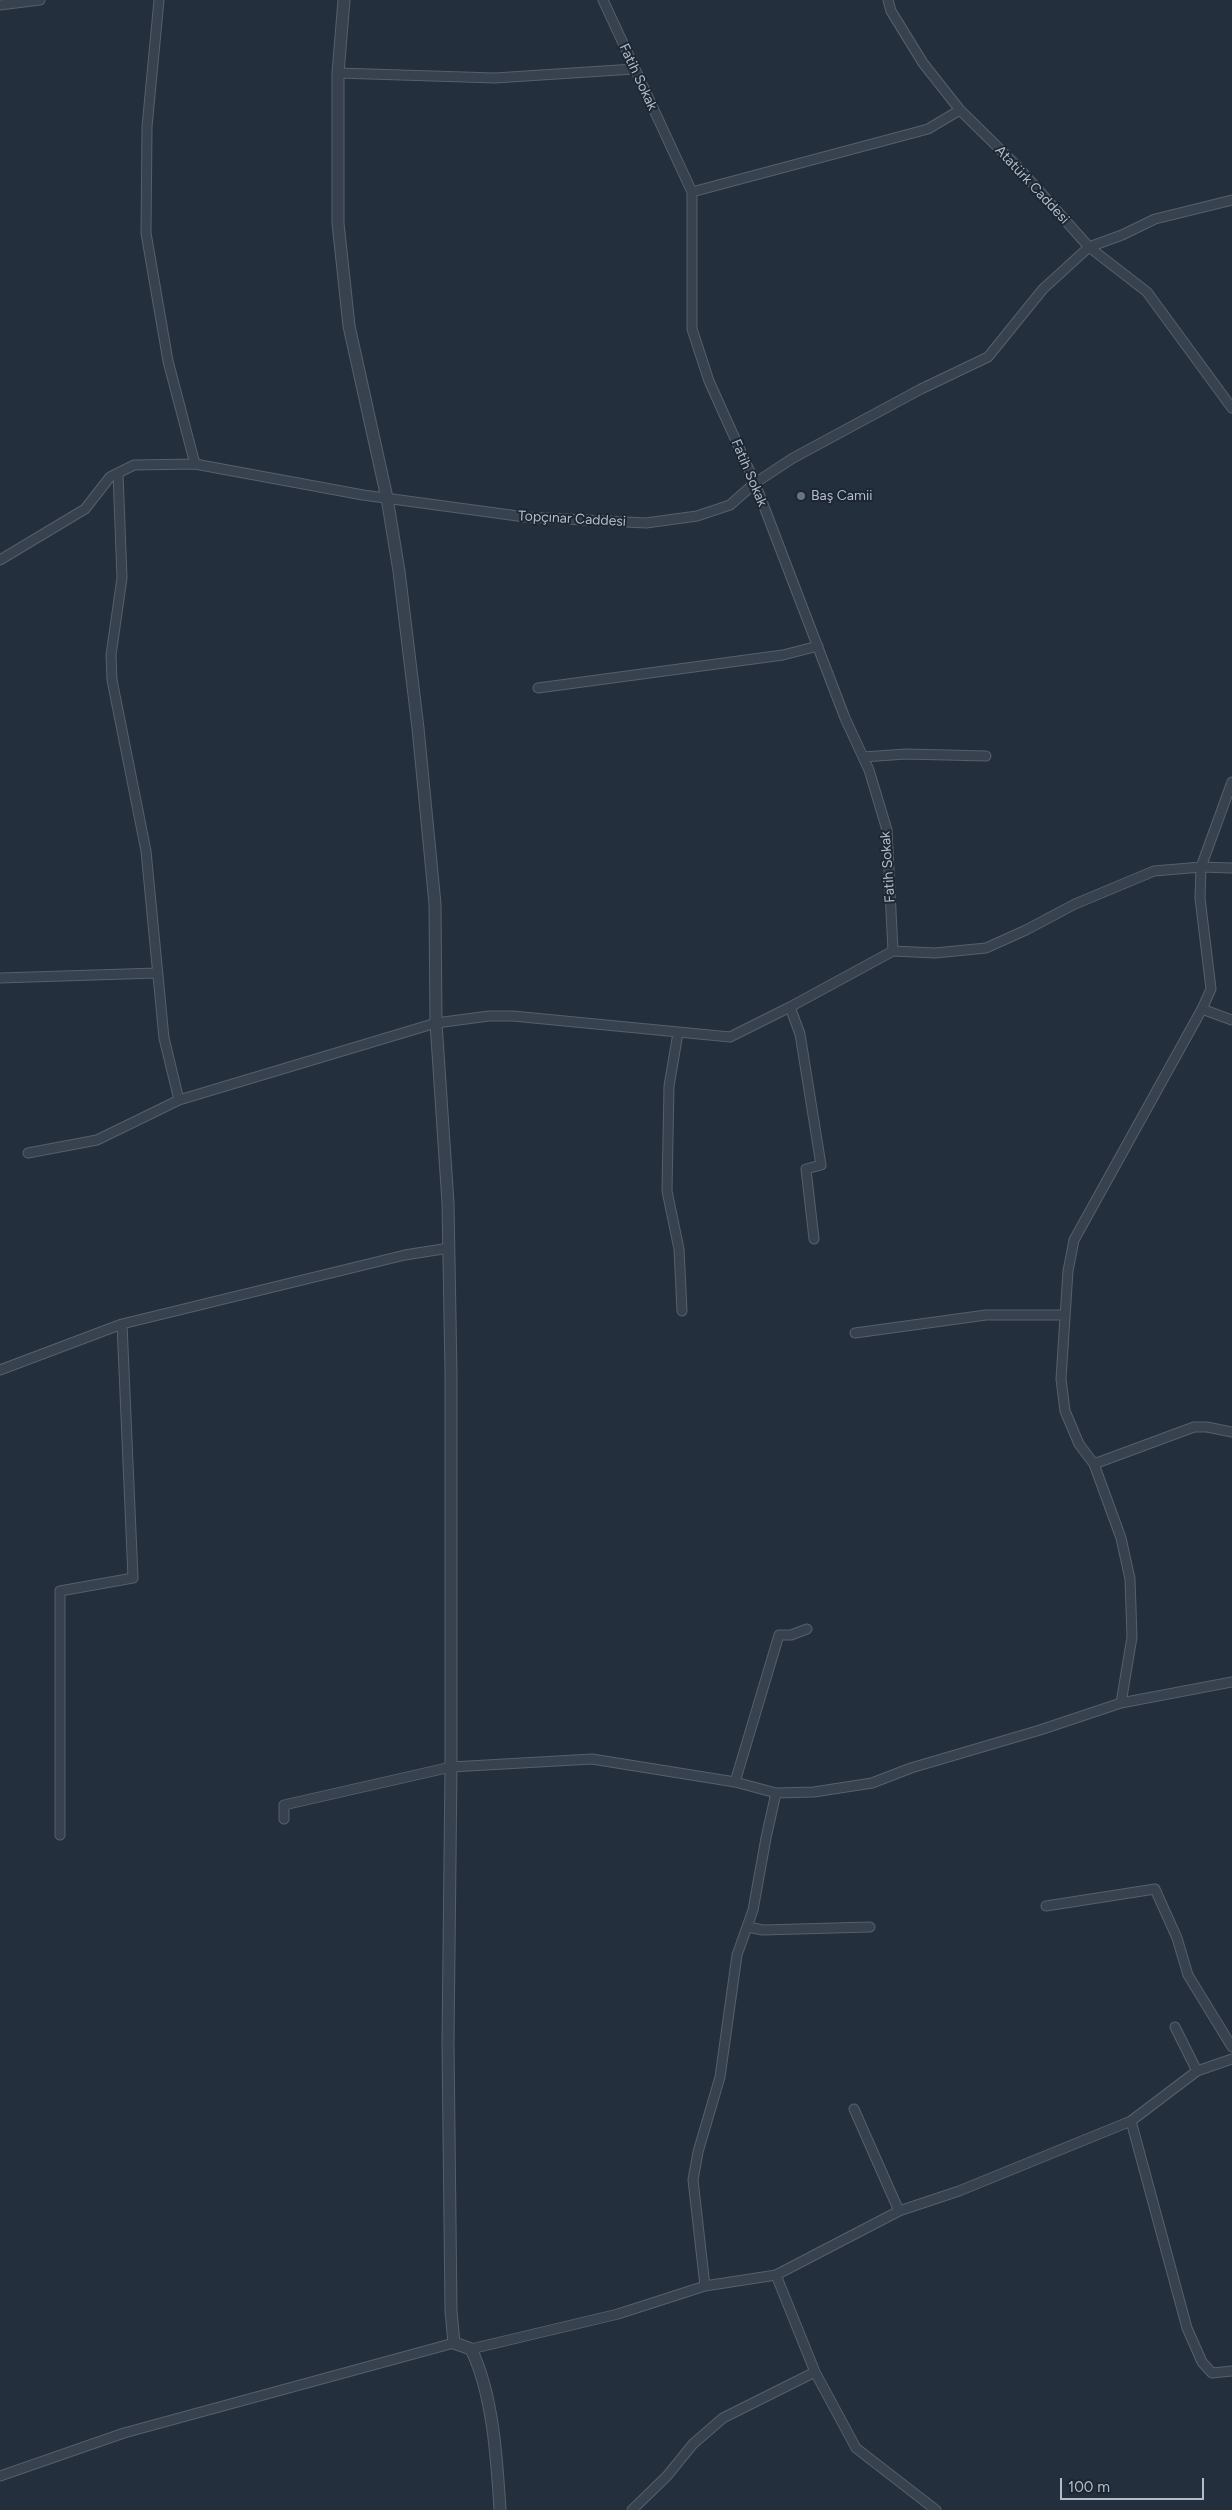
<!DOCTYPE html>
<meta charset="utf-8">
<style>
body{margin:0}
#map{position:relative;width:1232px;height:2510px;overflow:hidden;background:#242f3e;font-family:Figtree,sans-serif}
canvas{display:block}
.scale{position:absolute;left:1060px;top:2478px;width:144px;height:22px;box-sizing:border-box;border:2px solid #b4bcc9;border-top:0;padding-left:6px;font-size:15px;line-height:18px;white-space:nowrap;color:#b4bcc9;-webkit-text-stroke:4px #1d2633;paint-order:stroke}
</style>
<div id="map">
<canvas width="1232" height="2510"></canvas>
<div class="scale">100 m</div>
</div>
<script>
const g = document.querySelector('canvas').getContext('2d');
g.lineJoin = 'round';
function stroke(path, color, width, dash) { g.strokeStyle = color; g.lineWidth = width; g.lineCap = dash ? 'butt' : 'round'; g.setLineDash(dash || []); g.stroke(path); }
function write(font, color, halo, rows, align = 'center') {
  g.font = font + ' Figtree,sans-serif'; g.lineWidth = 4; g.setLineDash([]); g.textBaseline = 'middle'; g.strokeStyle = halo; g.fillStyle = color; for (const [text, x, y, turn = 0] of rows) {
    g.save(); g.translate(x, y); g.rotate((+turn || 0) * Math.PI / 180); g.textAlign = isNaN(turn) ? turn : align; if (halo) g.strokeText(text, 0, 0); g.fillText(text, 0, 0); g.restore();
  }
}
const minor = new Path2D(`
 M159,0L147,127L146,233L168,361L195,464
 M603,0L692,192V329L709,381L755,483L845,718L869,770L887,830L893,951
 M888,0L891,11L923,63L960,110L1017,166L1089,247L1122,235L1155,219L1232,200
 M0,5L40,0
 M338,73L495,78L634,69
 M692,192L928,129L960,110
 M118,473L122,578L111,655L112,680L146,851L164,1038L179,1100
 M0,560L85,509L110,477L134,465L195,464L363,495L525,517L646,523L697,516L730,505L755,483L793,458L921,389L988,357L1043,289L1089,247L1147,292L1232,408
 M538,688L783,655L818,646
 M863,757L906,754L986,756
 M0,978L157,973
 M790,1007L800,1034L821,1165L806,1169L814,1239
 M1202,1009L1232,1020
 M678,1033L669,1086L667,1191L679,1249L682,1311
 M28,1153L97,1140L179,1100L436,1023L489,1016H513L730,1037L790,1007L893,951L935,953L986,948L1026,930L1075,904L1154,871L1201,867L1232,868
 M855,1333L986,1315H1065
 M0,1370L122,1324L405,1255L449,1248
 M1094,1464L1194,1427H1207L1232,1432
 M1121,1703L1132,1637L1130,1579L1121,1538L1094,1464L1079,1444L1065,1411L1061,1379L1068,1271L1074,1240L1202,1009L1211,989L1200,898L1201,867L1232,782
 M735,1782L779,1635H791L807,1629
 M284,1819V1805L451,1767L592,1759L735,1782L776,1793L814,1792L872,1783L911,1768L1040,1730L1121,1703L1232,1682
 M60,1835V1591L133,1578L122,1324
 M1046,1906L1155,1889L1177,1938L1188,1975L1232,2047
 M748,1927L763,1930L870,1927
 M1175,2027L1197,2071
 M854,2109L899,2211
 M1131,2121L1187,2328L1202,2362L1212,2373L1232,2371
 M776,2275L815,2372L856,2448L936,2510
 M705,2286L693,2180L698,2152L720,2077L737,1955L753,1910L766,1838L776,1793
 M471,2349L618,2314L705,2286L776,2275L899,2211L959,2191L1131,2121L1197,2071L1232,2059
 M0,2476L124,2433L454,2343
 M632,2510L667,2476L693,2444L723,2418L815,2372`);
const tertiary = new Path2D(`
 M344,0L338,73V223L349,326L387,498L399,571L418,728L435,904L436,1023L448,1203L451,1374V1767L448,2043L451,2311L454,2343L471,2349C493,2394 497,2460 500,2510`);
stroke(minor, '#565f6c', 11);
stroke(tertiary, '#565f6c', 13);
stroke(minor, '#38414e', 9);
stroke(tertiary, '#38414e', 11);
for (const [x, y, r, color] of [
 [801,496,5,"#6b7280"]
]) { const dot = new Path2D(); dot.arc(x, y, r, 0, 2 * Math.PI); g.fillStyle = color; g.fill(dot); stroke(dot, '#1d2633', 2); }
write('14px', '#b4bcc9', '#1d2633', [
 ["Fatih Sokak",638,77,65],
 ["Atatürk Caddesi",1032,185,47],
 ["Fatih Sokak",749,473,67],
 ["Topçınar Caddesi",572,519,3],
 ["Fatih Sokak",888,867,-94]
]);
write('14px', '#b4bcc9', '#1d2633', [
 ["Baş Camii",811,496]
], 'left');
</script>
